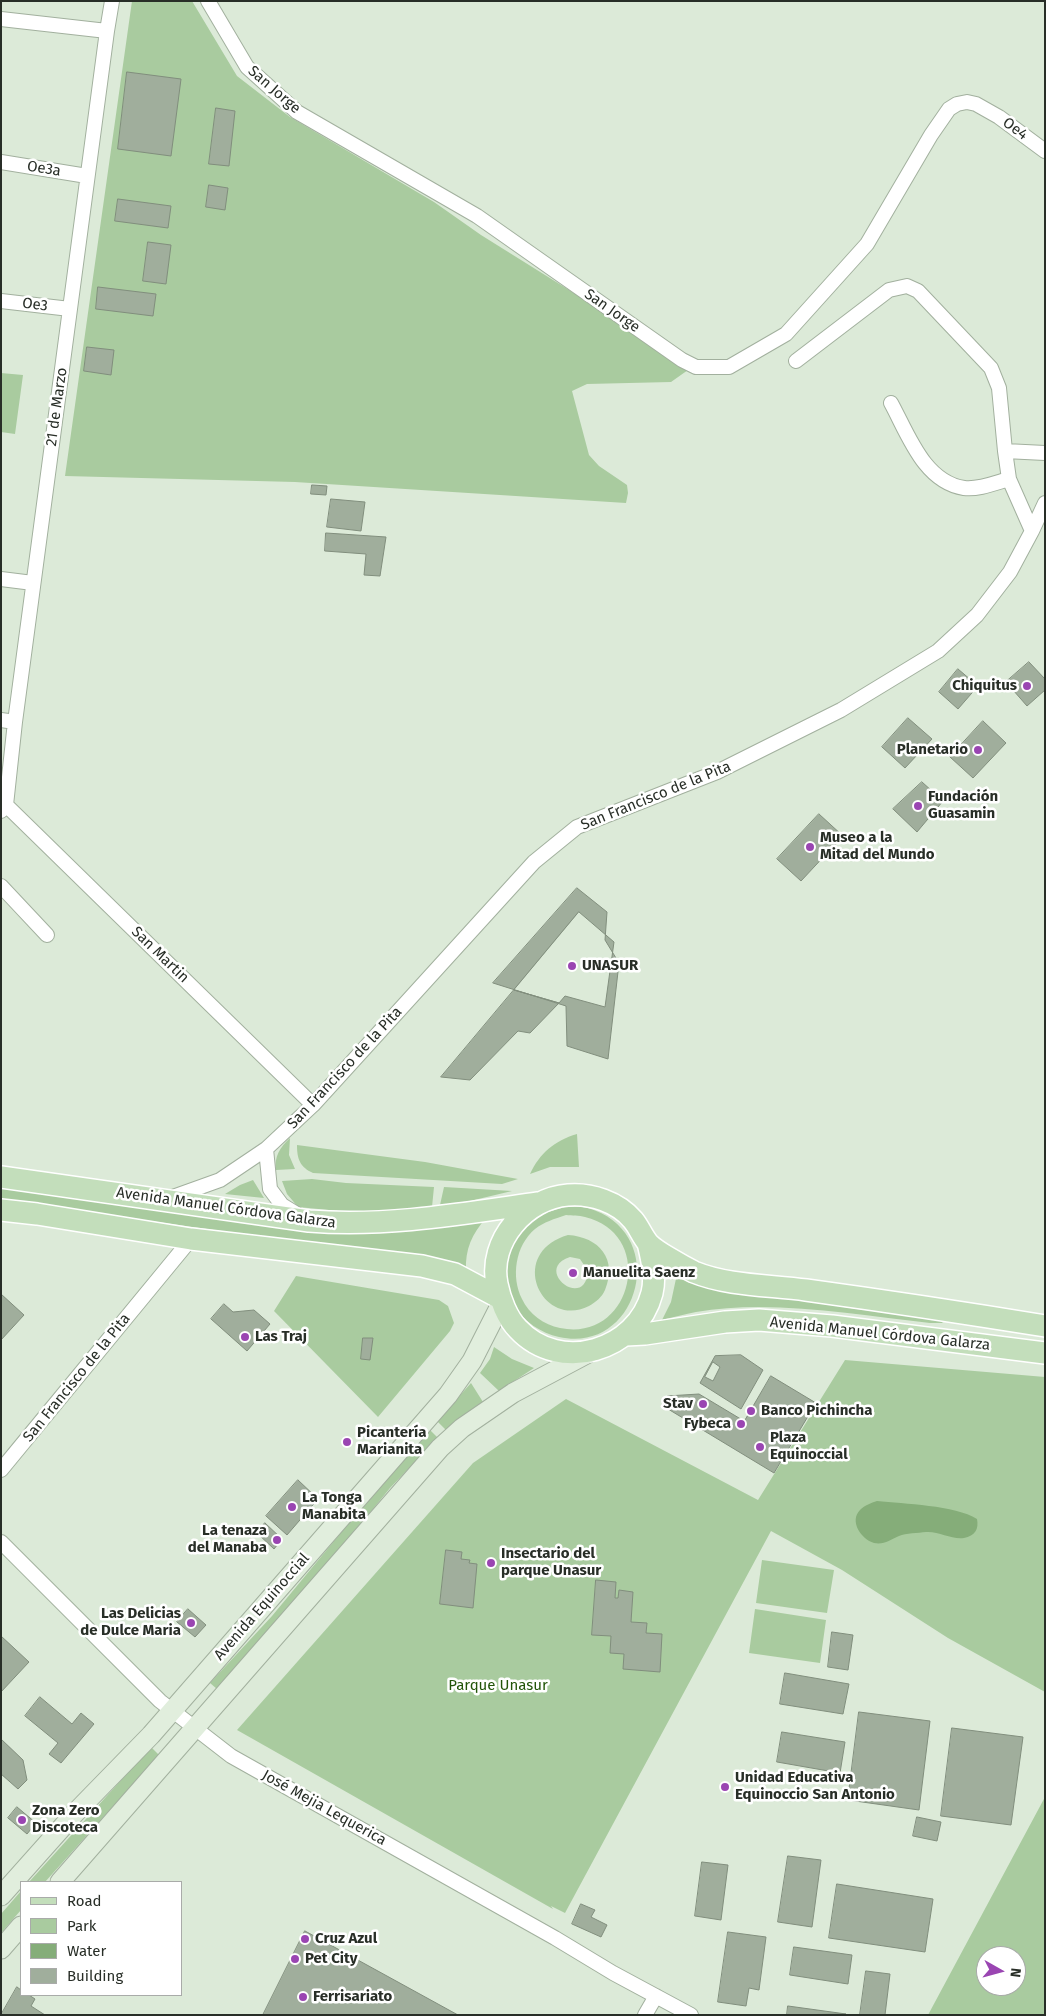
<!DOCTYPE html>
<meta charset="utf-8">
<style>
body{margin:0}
#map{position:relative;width:1046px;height:2016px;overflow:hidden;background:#dcead8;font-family:"Fira Sans",sans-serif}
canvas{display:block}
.frame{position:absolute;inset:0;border:2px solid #282e27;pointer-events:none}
.legend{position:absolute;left:20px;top:1881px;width:162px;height:115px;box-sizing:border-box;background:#fff;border:1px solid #a9aba9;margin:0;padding:6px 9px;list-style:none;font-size:15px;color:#282e27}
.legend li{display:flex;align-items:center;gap:10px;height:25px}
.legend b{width:25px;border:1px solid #a9aba9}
.north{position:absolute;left:976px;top:1946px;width:50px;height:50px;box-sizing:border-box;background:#fff;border:1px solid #a9aba9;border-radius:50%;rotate:97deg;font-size:14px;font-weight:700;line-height:20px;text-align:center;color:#282e27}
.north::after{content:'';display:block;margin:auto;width:18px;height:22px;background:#9a45b2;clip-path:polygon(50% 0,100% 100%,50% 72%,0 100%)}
</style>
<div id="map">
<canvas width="1046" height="2016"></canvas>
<div class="frame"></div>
<ul class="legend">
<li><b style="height:6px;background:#c3debb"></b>Road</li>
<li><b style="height:14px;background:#a9cb9f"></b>Park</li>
<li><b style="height:14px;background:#85ad79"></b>Water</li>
<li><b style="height:14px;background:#a0ae9c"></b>Building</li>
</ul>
<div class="north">N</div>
</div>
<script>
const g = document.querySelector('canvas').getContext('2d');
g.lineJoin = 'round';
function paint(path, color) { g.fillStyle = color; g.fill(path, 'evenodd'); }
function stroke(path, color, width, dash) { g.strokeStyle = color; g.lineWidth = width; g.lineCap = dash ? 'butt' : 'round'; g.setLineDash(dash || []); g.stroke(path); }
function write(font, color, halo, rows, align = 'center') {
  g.font = font + ' "Fira Sans",sans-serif'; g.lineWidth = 5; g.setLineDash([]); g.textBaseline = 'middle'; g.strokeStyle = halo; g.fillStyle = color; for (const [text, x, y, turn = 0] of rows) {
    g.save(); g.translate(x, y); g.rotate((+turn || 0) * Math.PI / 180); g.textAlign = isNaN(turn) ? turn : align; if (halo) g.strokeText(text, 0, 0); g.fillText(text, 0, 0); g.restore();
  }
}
paint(new Path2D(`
 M132,1H192L237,76L290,117L434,202L481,235L601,310L688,370L671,382L587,384L572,391L589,455L599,466L627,485L628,493L626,503L295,482L65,476Z
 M1,373L23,375L15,434L1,432Z
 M577,1134L579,1167H550L530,1174C540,1153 554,1141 577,1134Z
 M290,1138L289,1155L295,1169L276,1170C274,1157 280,1147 290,1138Z
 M297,1145L425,1162L518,1179L502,1184L313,1173C300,1167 297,1159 297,1145Z
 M312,1179L346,1183L434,1187L432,1207L379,1212H349L298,1207L287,1194L282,1181Z
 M253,1180L264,1198L225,1194L240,1185Z
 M1,1186L192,1213L486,1218C472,1234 465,1249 466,1271L328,1246L1,1200Z
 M444,1187L512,1191L470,1201L440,1205Z
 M565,1207C572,1207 581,1206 588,1208C672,1233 639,1355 559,1337C541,1333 524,1322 514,1305C501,1279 506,1244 528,1224C538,1214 551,1211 565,1207ZM566,1215C572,1216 579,1215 585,1217C657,1234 633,1343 560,1328C544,1325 529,1314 522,1299C511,1277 515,1246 535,1229C544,1222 554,1219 566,1215Z
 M568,1235C599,1237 618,1259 605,1290C602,1297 596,1302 589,1306C542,1330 506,1253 568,1235ZM570,1257L580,1259L588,1271C585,1312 532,1269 570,1257Z
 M677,1274L764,1295L857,1309L945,1320L942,1323H930C855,1315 771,1299 696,1312C685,1314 674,1317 662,1320L671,1302Z
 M296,1276L439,1300L448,1306L454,1323L450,1331L378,1417L274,1311Z
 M494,1347L512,1359L534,1368L499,1391L480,1373L490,1359Z
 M845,1360L1045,1377V1692L948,1638L842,1570L771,1531L565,1913L551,1906L553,1909L237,1730L473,1463L566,1399L758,1500Z
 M471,1383L483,1402L447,1431L437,1421Z
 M430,1430L438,1438L390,1488L334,1557L217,1689L210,1683L272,1616L383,1482Z
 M762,1560L834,1570L827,1613L756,1603Z
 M755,1609L826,1620L820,1663L749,1653Z
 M151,1747L159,1755L45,1882H29Z
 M1045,1797V2015H928ZM986,1956H1016V1986H986Z
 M21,1891V1910L1,1933V1914Z`), '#a9cb9f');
paint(new Path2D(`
 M877,1501C904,1504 955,1505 977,1519C979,1529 975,1536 964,1538C952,1540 939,1531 926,1532C918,1533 906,1533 899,1536C890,1540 884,1545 874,1543C861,1539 849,1521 860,1510C865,1505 871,1503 877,1501Z`), '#85ad79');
const building = new Path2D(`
 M127,72L181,79L171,156L118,149Z
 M216,108L235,111L229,166L209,164Z
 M209,185L228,188L225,210L206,207Z
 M118,199L171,206L168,228L115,221Z
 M148,242L171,245L166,284L143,281Z
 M98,287L156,294L153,316L96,309Z
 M87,347L114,350L111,375L84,371Z
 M312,485L327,486L326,495L311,494Z
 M331,499L365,502L361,531L327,527Z
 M326,533L386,537L380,576L364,575L366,554L325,551Z
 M1029,662L1045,679V690L1027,706L1006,682Z
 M958,669L978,686L958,709L939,692Z
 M908,718L932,739L905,768L882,747Z
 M983,721L1006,743L973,778L950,757Z
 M922,782L943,801L917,832L893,809Z
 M819,814L843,836L801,881L777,859Z
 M577,888L607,912L605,940L619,963L608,1059L567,1046L566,1006L493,983Z
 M579,912L614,942L605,1007L565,996L559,1003L514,990Z
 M514,990L559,1003L530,1033L518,1031L470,1080L441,1077Z
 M1,1294L24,1315L1,1340Z
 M224,1304L233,1312L254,1310L270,1324L247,1351L211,1319Z
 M363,1338H373L370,1360L361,1359Z
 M741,1355L763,1370L741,1409L700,1383L715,1356Z
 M713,1362L720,1367L713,1381L705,1377Z
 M771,1376L816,1403L774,1473L668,1409L667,1396L699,1394L744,1421Z
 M298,1480L318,1499L287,1535L266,1516Z
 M265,1523L282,1539L274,1549L257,1533Z
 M446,1550L462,1552L461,1559L470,1560L469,1563L477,1564L473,1608L440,1604Z
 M596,1580L616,1582L615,1598H618L619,1590L633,1592L631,1622L647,1623L646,1633L662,1634L660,1672L623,1669L624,1654L610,1653L611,1636L592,1635Z
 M188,1609L206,1625L195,1637L177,1622Z
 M832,1632L853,1635L848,1670L828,1667Z
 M1,1636L29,1662L1,1692Z
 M785,1673L849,1684L843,1714L780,1704Z
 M40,1697L72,1724L81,1713L94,1724L61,1763L49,1754L58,1743L25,1716Z
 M859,1712L930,1721L919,1810L848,1800Z
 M952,1728L1023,1737L1011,1825L941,1816Z
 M782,1732L845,1742L840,1773L777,1762Z
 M1,1739L23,1760L27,1780L18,1789L1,1774Z
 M17,1807L36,1823L27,1834L8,1818Z
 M917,1817L941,1822L937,1841L913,1836Z
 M788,1856L821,1860L812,1927L778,1922Z
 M702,1862L728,1865L721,1920L695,1916Z
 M837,1884L933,1899L925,1952L829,1938Z
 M581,1904L595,1910L591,1917L607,1925L601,1937L572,1924Z
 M305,1931L458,2015H263Z
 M728,1932L766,1937L759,1990L749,1988L746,2006L718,2002Z
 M794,1947L852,1955L848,1984L790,1975Z
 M866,1971L890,1974L885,2015H860Z
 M17,1987L21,1990V1995H29L35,1999L31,2006L45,2015H1Z
 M788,2006L846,2014L787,2015Z`);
paint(building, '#a0ae9c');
stroke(building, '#818e7d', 1);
const minor = new Path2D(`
 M208,1L247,67L297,112L477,216L682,360L696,367H729L786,334L867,244L931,135L949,109L957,104L967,102L976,104L999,117L1045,151
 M1,19L107,31
 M1,162L87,176
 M1,301L70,309
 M796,361L889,290L907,286L918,291L991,368L999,388L1005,451L1009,479
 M891,403C908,434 924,482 964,488C978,490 995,483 1009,479L1032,531
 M1005,451L1045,453
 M1,579L33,583
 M1,720L15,722
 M6,805L313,1105
 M1,811L6,805L15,722L107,31L112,1
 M1,886L47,935
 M266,1149L270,1189L282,1205L300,1216
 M167,1199L220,1180L266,1149L313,1105L534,862L577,827L717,772L841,710L938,651L977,615L1010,572L1032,531L1045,503
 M1,1470L191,1239
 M1,1542L160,1701L231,1756L555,1938L613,1973L691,2015
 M645,2015L656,1996`);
const secondary = new Path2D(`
 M60,1882L440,1448L462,1428L513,1393L592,1351
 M1,1896L74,1814L151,1735L448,1395L472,1361L502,1302
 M1,1949L21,1926`);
const primary = new Path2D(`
 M1,1177L309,1221C387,1227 461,1214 538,1203
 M1,1210L37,1214L191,1239L422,1266L455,1274L500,1298
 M648,1243C652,1260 656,1276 652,1293C637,1351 560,1374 518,1329C507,1318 500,1299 497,1284C488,1241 526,1198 568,1195C591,1193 618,1202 633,1220C639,1227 642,1236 648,1243C655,1251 684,1267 694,1272C728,1286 770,1285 806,1290C886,1301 965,1313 1045,1326
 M626,1335L645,1334L725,1322L759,1320L832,1326L1045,1353`);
stroke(minor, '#a2b09e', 16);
stroke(secondary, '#a2b09e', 21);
stroke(primary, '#fff', 24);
stroke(minor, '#fff', 14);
stroke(secondary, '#e1eedd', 19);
stroke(primary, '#c3debb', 21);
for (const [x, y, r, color] of [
 [1027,686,5,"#9a45b2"],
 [978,750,5,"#9a45b2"],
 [918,806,5,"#9a45b2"],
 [810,847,5,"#9a45b2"],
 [572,966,5,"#9a45b2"],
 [573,1273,5,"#9a45b2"],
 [245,1337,5,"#9a45b2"],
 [703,1404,5,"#9a45b2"],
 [751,1411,5,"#9a45b2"],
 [741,1424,5,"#9a45b2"],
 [347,1442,5,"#9a45b2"],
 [760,1447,5,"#9a45b2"],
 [292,1507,5,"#9a45b2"],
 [277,1540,5,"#9a45b2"],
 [491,1563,5,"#9a45b2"],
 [191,1623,5,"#9a45b2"],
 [725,1787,5,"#9a45b2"],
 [22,1820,5,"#9a45b2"],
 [305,1939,5,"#9a45b2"],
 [295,1959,5,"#9a45b2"],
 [303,1997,5,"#9a45b2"]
]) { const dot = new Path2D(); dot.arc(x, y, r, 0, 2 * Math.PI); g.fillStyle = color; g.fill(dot); stroke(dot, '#fff', 2); }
write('15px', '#282e27', '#fff', [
 ["San Jorge",274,90,41],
 ["Oe4",1015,129,36],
 ["Oe3a",44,169,9],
 ["Oe3",35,305,7],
 ["San Jorge",612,311,35],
 ["21 de Marzo",57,407,-82],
 ["San Francisco de la Pita",656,796,-22],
 ["San Martin",160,955,44],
 ["San Francisco de la Pita",345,1068,-47],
 ["Avenida Manuel Córdova Galarza",226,1208,8],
 ["Avenida Manuel Córdova Galarza",880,1334,6],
 ["San Francisco de la Pita",77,1378,-51],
 ["Avenida Equinoccial",262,1607,-49],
 ["José Mejia Lequerica",324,1808,29]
]);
write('bold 15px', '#282e27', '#fff', [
 ["Chiquitus",1017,686,"right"],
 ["Planetario",968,750,"right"],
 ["Fundación",928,797],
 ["Guasamin",928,814],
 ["Museo a la",820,838],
 ["Mitad del Mundo",820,855],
 ["UNASUR",582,966],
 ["Manuelita Saenz",583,1273],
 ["Las Traj",255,1337],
 ["Stav",693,1404,"right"],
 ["Banco Pichincha",761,1411],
 ["Fybeca",731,1424,"right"],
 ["Picantería",357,1433],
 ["Marianita",357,1450],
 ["Plaza",770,1438],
 ["Equinoccial",770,1455],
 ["La Tonga",302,1498],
 ["Manabita",302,1515],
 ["La tenaza",267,1531,"right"],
 ["del Manaba",267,1548,"right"],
 ["Insectario del",501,1554],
 ["parque Unasur",501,1571],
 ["Las Delicias",181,1614,"right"],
 ["de Dulce Maria",181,1631,"right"],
 ["Unidad Educativa",735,1778],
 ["Equinoccio San Antonio",735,1795],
 ["Zona Zero",32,1811],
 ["Discoteca",32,1828],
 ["Cruz Azul",315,1939],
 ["Pet City",305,1959],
 ["Ferrisariato",313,1997]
], 'left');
write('15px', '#215408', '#fff', [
 ["Parque Unasur",498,1686]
]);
</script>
